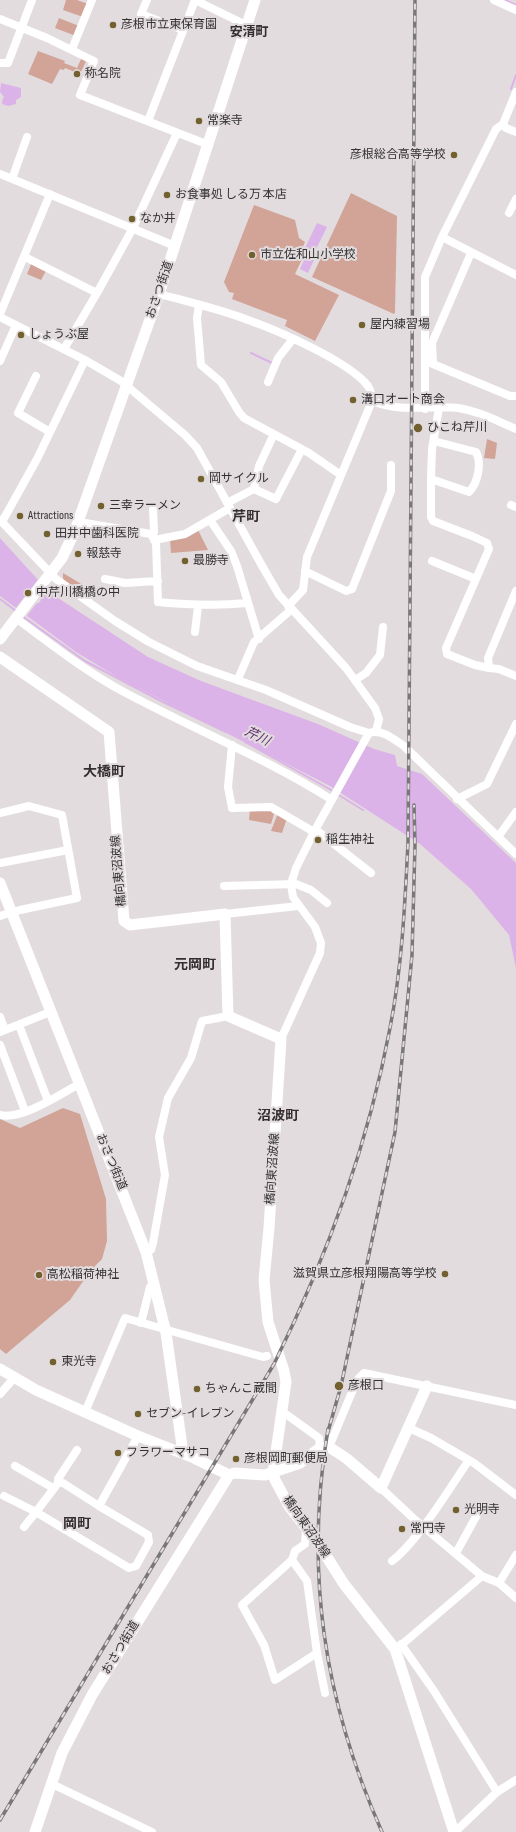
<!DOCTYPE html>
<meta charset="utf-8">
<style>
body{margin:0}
canvas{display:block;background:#e2dcde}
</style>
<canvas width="516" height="1832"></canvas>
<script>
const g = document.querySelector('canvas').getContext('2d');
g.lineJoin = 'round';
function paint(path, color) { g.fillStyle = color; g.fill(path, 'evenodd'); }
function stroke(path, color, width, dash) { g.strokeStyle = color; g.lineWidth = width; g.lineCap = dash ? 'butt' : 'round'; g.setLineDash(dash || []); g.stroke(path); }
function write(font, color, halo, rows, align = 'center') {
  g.font = font + ' "Sofia Sans Condensed","Noto Sans JP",sans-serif'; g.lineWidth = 4; g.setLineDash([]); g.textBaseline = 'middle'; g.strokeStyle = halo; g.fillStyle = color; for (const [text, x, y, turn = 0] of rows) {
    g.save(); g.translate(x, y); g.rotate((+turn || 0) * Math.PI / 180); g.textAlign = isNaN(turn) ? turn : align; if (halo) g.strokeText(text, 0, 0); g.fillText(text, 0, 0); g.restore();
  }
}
paint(new Path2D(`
 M66,0H77L88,4L83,17L63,10Z
 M59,18L79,26L76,36L55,28Z
 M38,51L65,61L64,63L77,68L82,57L87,59L80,74L65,68L64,70L60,69L52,84L28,74Z
 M351,193L397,216L395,312L394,314L312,277Z
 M254,205L295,220L299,238L305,242L300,253L304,255L295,274L339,295L315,341L285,326L287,320L232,299L234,293L229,292L224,282Z
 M32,262L47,269L41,280L27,274Z
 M487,439L497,443L495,459L484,458Z
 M198,530L208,550L171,553L170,539Z
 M63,573L88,588L83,595L63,579Z
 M250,809H271L272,813L274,814L271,824L249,820Z
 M278,813L287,818L282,833L271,831Z
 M63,1108L80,1114L106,1199L107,1241L102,1259L91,1270L70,1300L6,1354L0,1349V1119L20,1128Z`), '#d2a397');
paint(new Path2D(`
 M1,83L21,88V97L16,100V104L8,106L2,104V101L4,97L0,92Z
 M317,223L327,227L314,253L305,248Z
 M306,256L314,260L308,273L300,269Z
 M0,538L49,592L148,657L201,681L318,724L374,749L395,755L397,766L422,774L516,863V968L509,935L471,889L420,844L330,786L119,678L76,652L0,596Z`), '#dcb3e8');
paint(new Path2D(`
 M39,578L49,588L41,599L40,602L36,604L26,617L15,609L25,596L26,592L30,590Z`), '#e2dcde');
stroke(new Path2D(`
 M505,0L516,5
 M511,89L516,75
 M251,353L272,363
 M0,599L16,611
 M22,616L85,661L161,701L226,732
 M245,742L333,791
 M337,794L363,810`), '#dcb3e8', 2);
stroke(new Path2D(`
 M147,0L141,14L183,30
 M195,0L248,26
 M494,0L516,10
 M0,19L47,38L94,61L80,95L209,145
 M72,49L92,0
 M0,63H8L32,0
 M148,121L195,0
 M503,124L506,128L516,132
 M0,174L175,246
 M12,179L27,137
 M509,213L516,199
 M442,237L496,129L503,124L516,92
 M25,257L97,293L133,228L177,133
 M159,294C189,302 219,309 248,320C277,330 350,362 368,386C371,391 372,395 372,401L307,557L303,590L288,606
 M199,305L197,318L201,365L221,382L239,412L244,418L309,453L341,475
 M0,314L50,194
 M0,317L85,360L121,381L185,435L197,448L261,564L279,595L346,668L375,708L379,719L376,731
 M64,349L97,293
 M0,361L16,325
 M428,362L510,396H516
 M433,363L432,343L471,253
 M36,376L18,413L50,432
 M268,382L278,358L293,339
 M372,401C401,413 428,405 458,408C479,411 497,421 516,429
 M425,409V277L442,237L516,275
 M434,441L476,452C482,463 478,483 469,492L431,479L432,449L439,408
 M431,479V517L433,521L472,536L487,543L489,549L446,648L447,654L475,665L489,668
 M254,489L276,499L302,449
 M227,503L254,489L259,466L274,434
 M511,505L516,507
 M0,520L56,579L115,621L149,642L197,666L266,690L350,727L369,733
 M210,520L231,551L237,566L259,639
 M2,522L37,459L85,360
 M79,522L151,534L156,543L158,602C189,605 217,606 247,603
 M152,535L154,532L153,509
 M154,540L185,534L230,508
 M432,561L476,579
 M305,571L346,591L352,589L391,491V465
 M105,579L125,583L158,581
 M516,591L488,658L489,668L499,669L516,676
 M21,622C55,647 88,673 124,692C193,729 266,758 332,800
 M195,632L198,606
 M238,679L254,642L292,609
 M355,680L366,673L380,655L383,627
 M232,745L228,787L232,808L271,807L314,832
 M457,799L487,784L516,724
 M0,813L29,806L62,815L77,898L20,910L0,916
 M315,829L371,873
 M498,837L516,812
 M0,863L68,850
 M224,886L296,884L311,890L327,903
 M225,914L298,906
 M0,1017L5,1030
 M19,1025L48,1101
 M0,1032L50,1012
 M281,1039L320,953L321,943L315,927L293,897L291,884L296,868L314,832L369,733C383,729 393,739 404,746L516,854
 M0,1045L25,1111
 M0,1115C22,1120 59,1095 79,1084
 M146,1252L151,1250L153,1243L165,1175L159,1137L168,1098L191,1058L202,1021L228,1016
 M141,1323L150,1287L155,1285
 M0,1394L14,1378
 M85,1412L125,1318L263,1357L267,1356
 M283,1412L319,1438L320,1448
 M409,1428L431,1438L474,1463L516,1495
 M329,1447L357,1380L364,1373L516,1405
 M15,1466L53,1488
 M58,1483V1479L77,1450
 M381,1488L413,1518L482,1576L499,1583L516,1598
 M4,1496L36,1512L24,1527
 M99,1506L63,1483H58L36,1512L129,1568L136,1566L149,1542L148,1535L99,1506L138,1436
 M306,1529L305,1544L295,1551L292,1560L307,1581L317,1653L325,1693
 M456,1553L478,1513
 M292,1560L242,1605L264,1645L275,1680L317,1653
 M392,1561C418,1541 449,1489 469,1460
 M499,1583L516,1555
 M401,1644L434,1691L497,1792
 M399,1647L482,1576
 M50,1783L152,1832
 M455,1832L497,1792L516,1780`), '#fff', 8);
stroke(new Path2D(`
 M0,639L62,558L74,533L159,294L255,0
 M0,657L109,732L124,921L130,925L225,914L228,1016L281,1039L269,1228L264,1280L268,1322L284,1371L286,1382L273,1473L275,1480L289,1506L318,1543L344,1584L395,1649L454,1832
 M0,883L146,1252L166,1333L183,1453
 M0,1369L36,1390L138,1436L194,1458L229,1475L234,1473L265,1475L300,1463L320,1448L329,1447L346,1458L381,1488L427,1386
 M35,1832L62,1753L92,1695L229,1475`), '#fff', 11);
const rail = new Path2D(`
 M328,1429C304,1571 324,1701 382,1832
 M327,1435L341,1386L395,1132L412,955L415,845L414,805
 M0,1820L274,1364C327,1257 368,1145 390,1028C402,967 405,904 408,842L415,0`);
stroke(rail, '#7a7778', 3.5);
stroke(rail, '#e2dcde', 2, [6]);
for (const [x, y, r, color] of [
 [113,25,4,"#72602e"],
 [77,74,4,"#72602e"],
 [199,121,4,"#72602e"],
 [454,155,4,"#72602e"],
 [167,195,4,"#72602e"],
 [132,219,4,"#72602e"],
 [252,255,4,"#72602e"],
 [362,325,4,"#72602e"],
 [21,335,4,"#72602e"],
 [353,400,4,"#72602e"],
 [418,428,5,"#72602e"],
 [201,479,4,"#72602e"],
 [101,506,4,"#72602e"],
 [20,516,4,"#72602e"],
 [47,534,4,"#72602e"],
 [78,554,4,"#72602e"],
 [185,561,4,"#72602e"],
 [28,593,4,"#72602e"],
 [318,840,4,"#72602e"],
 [445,1274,4,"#72602e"],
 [39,1275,4,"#72602e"],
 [53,1362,4,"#72602e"],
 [339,1386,5,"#72602e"],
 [197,1389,4,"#72602e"],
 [138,1414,4,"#72602e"],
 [118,1453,4,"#72602e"],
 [236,1459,4,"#72602e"],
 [456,1510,4,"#72602e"],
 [402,1529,4,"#72602e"]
]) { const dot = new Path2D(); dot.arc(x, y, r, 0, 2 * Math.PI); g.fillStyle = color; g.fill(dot); stroke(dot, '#e2dcde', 1.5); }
write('12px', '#333132', '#e2dcde', [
 ["彦根市立東保育園",121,25],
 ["称名院",85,74],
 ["常楽寺",207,121],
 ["彦根総合高等学校",446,155,"right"],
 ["お食事処 しる万 本店",175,195],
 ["なか井",140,219],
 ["市立佐和山小学校",260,255],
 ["屋内練習場",370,325],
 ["しょうぶ屋",29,335],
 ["溝口オート商会",361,400],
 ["ひこね芹川",427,428],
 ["岡サイクル",209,479],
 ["三幸ラーメン",109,506],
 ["Attractions",28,516],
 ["田井中歯科医院",55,534],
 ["報慈寺",86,554],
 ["最勝寺",193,561],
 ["中芹川橋橋の中",36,593],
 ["稲生神社",326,840],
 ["滋賀県立彦根翔陽高等学校",437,1274,"right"],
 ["高松稲荷神社",47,1275],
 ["東光寺",61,1362],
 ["彦根口",348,1386],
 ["ちゃんこ蔵間",205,1389],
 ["セブン-イレブン",146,1414],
 ["フラワーマサコ",126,1453],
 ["彦根岡町郵便局",244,1459],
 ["光明寺",464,1510],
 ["常円寺",410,1529]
], 'left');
write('12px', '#333132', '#e2dcde', [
 ["おさつ街道",160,290,-71],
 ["橋向東沼波線",119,871,-95],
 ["おさつ街道",111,1162,67],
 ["橋向東沼波線",273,1169,-86],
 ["橋向東沼波線",306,1527,55],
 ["おさつ街道",121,1648,-59]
]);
write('bold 13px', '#332e30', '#e2dcde', [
 ["安清町",249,33]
]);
write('italic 13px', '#612f6e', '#e2dcde', [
 ["芹川",257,737,26]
]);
write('bold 14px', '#332e30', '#e2dcde', [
 ["芹町",246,517],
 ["大橋町",104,772],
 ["元岡町",195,965],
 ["沼波町",278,1116],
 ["岡町",77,1524]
]);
</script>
